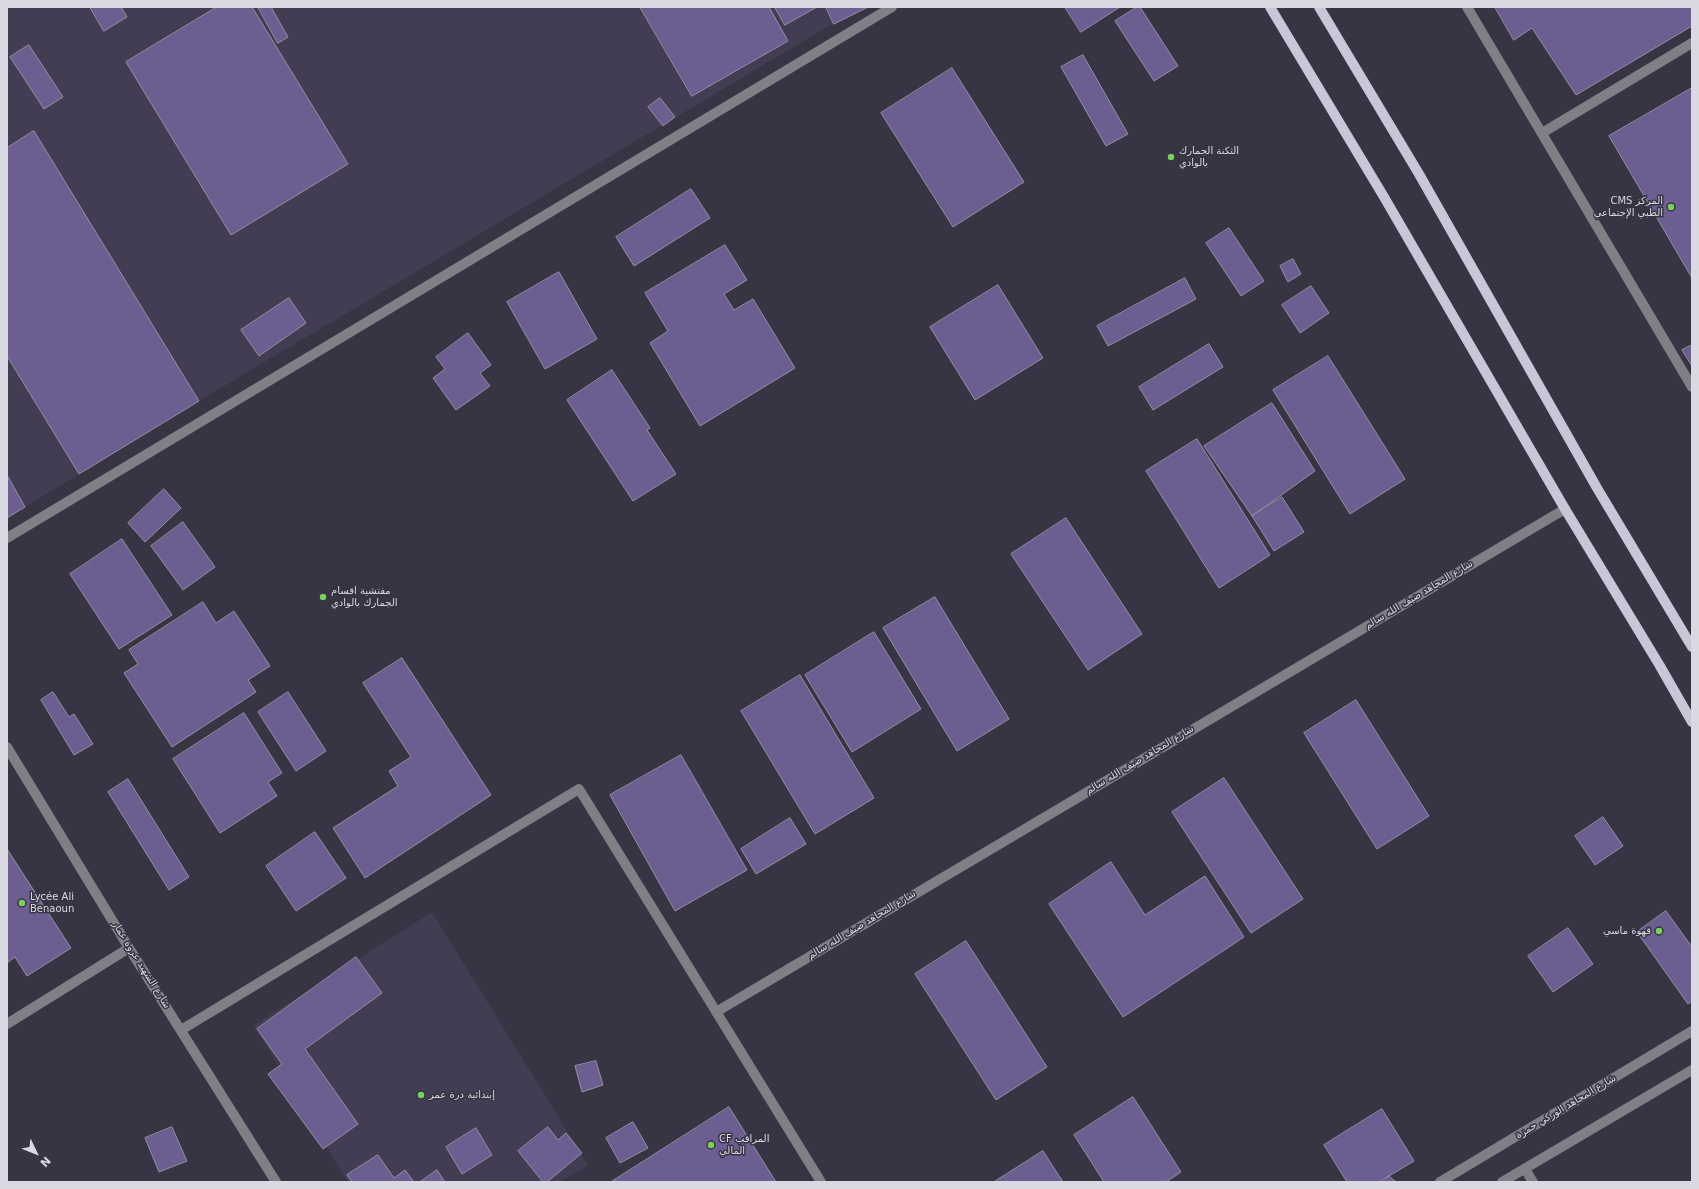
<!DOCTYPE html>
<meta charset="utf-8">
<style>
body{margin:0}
#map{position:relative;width:1699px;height:1189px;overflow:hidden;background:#373443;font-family:"DejaVu Sans",sans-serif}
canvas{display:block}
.frame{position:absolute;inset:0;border:8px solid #dad8e2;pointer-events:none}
.north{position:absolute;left:16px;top:1133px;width:40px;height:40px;-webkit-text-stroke:3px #373443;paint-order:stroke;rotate:133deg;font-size:11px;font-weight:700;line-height:16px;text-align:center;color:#dad8e2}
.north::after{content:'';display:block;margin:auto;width:14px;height:18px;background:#dad8e2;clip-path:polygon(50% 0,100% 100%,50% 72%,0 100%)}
</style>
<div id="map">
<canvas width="1699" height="1189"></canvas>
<div class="frame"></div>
<div class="north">N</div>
</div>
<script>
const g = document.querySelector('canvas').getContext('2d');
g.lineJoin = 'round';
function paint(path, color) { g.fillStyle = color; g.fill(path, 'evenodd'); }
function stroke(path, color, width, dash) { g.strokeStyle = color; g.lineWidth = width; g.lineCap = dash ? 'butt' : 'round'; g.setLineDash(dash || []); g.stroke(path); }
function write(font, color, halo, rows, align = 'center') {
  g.font = font + ' "DejaVu Sans",Vazirmatn,sans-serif'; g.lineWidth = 3; g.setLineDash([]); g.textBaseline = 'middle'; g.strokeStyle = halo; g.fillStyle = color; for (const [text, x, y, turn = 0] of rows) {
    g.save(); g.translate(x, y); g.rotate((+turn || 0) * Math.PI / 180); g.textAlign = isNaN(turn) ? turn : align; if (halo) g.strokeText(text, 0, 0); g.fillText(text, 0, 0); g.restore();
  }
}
paint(new Path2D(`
 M7,7H861L199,401L25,507L7,475Z
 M432,912L588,1165L560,1182H348L254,1025Z`), '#423d52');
const building = new Path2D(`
 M90,7H121L127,17L104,31Z
 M217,7H252L348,164L231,235L126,62Z
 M258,7H271L288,37L278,43Z
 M640,7H769L788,41L692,96Z
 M775,7H817L785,25Z
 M826,7H868L834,24Z
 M1065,7H1120L1081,32Z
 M1137,7H1140L1178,66L1154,81L1115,21Z
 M1495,7H1692V26L1576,95L1532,28L1514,40Z
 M29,45L63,97L44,109L10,57Z
 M1083,55L1128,134L1106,146L1061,67Z
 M952,68L1024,182L953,227L881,113Z
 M1692,88V278L1609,136Z
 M660,98L675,117L663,126L648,107Z
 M34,131L199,401L79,474L7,356V148Z
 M691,189L710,218L634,266L616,237Z
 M1229,228L1264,281L1241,296L1206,243Z
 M725,245L747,280L724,294L734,310L753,299L795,368L700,426L650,343L668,331L645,293Z
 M1293,259L1301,274L1288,282L1280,266Z
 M559,272L597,339L545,369L507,302Z
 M1185,278L1196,299L1108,346L1097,326Z
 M998,285L1043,358L975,400L930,327Z
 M1311,286L1329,313L1300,333L1282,305Z
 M289,298L306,323L259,356L241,330Z
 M468,333L491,365L480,373L490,386L456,410L433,378L445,369L436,357Z
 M1209,344L1223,367L1153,410L1139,387Z
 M1692,345V366L1682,350Z
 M1328,356L1405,479L1350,514L1273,390Z
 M612,370L650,428L647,430L676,474L633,501L567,400Z
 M1272,403L1315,471L1252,516L1204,446Z
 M1197,439L1270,555L1219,588L1146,471Z
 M7,475L25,507L7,518Z
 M164,489L181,508L145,542L128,523Z
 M1282,497L1304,532L1274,551L1252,516Z
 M1066,518L1142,634L1088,670L1011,554Z
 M183,522L215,567L183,590L151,546Z
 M122,539L172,615L119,649L70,574Z
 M935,597L1009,719L957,751L883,628Z
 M203,602L216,623L234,611L270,666L248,680L256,692L172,747L124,673L138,664L129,650Z
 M874,632L921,709L852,752L805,675Z
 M402,658L491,795L365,878L333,828L398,786L389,771L411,757L363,683Z
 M800,675L874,798L815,834L741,711Z
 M53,692L69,717L74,714L93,744L74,755L41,700Z
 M288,692L326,751L296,771L258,712Z
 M1356,700L1429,816L1377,849L1304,733Z
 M244,713L282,773L268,782L277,796L220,833L173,759Z
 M681,755L747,870L675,911L610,795Z
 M1224,778L1303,899L1251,933L1172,812Z
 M128,779L189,877L169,890L108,792Z
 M1603,817L1623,846L1595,865L1575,836Z
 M790,818L806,844L756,874L741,849Z
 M315,832L346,878L296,911L266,866Z
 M7,849L71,948L27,976L15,957L7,963Z
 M1111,862L1145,915L1205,876L1244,937L1123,1017L1049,904Z
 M1666,911L1692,947V1001L1688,1004L1637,932Z
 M1568,928L1593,964L1553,992L1528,956Z
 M966,941L1047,1067L996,1100L915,974Z
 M356,957L382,993L305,1049L358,1124L323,1149L268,1074L282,1064L257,1029Z
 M596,1061L603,1085L582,1092L575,1066Z
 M1133,1097L1181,1172L1166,1182H1104L1074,1135Z
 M729,1107L776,1182H611Z
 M1382,1109L1414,1161L1379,1182H1347L1324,1145Z
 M633,1122L648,1148L620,1163L606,1138Z
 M172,1127L187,1161L159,1172L145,1138Z
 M548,1127L558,1140L566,1133L582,1153L547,1182H543L518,1151Z
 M476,1128L492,1155L462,1174L446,1147Z
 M1043,1151L1063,1182H994Z
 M378,1155L394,1178L405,1170L414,1182H352L347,1175Z
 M437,1170L445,1182H420Z
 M1389,1176L1396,1182H1383Z`);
paint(building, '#6c5e90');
stroke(building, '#9490a2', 1);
stroke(new Path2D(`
 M1467,7L1692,387
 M1542,133L1692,43
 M7,538L892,7
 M7,747L129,948L276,1182
 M716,1012L1565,509
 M7,1024L129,948
 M181,1030L579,789L821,1182
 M1525,1169L1533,1182
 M1440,1182L1692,1031
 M1502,1182L1692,1070`), '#807f86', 10);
stroke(new Path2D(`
 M1270,7L1384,197L1565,509L1660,666L1692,722
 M1319,7L1419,174L1597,488L1692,647`), '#cac6d7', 10);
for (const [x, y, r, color] of [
 [1171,157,4,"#77d259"],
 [1671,207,4,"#77d259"],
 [323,597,4,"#77d259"],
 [22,903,4,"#77d259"],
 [1659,931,4,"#77d259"],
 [421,1095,4,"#77d259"],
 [711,1145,4,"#77d259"]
]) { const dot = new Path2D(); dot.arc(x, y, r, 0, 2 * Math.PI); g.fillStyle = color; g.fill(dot); stroke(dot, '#373443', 1.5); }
write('10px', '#dad8e2', '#373443', [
 ["الثكنة الجمارك",1179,151],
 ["بالوادي",1179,163],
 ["CMS المركز",1663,201,"right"],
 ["الطبي الإجتماعي",1663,213,"right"],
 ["مفتشية اقسام",331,591],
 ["الجمارك بالوادي",331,603],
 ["Lycée Ali",30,897],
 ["Benaoun",30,909],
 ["قهوة ماسي",1651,931,"right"],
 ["إبتدائية درة عمر",429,1095],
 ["CF المراقب",719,1139],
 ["المالي",719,1151]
], 'left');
write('10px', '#dad8e2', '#373443', [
 ["شارع المجاهد ضيف الله سالم",1419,595,-31],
 ["شارع المجاهد ضيف الله سالم",1140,760,-31],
 ["شارع المجاهد ضيف الله سالم",862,925,-31],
 ["شارع الشهيد عروة عمار",141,965,58],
 ["شارع المجاهد الوركي حمزة",1566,1107,-31]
]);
</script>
